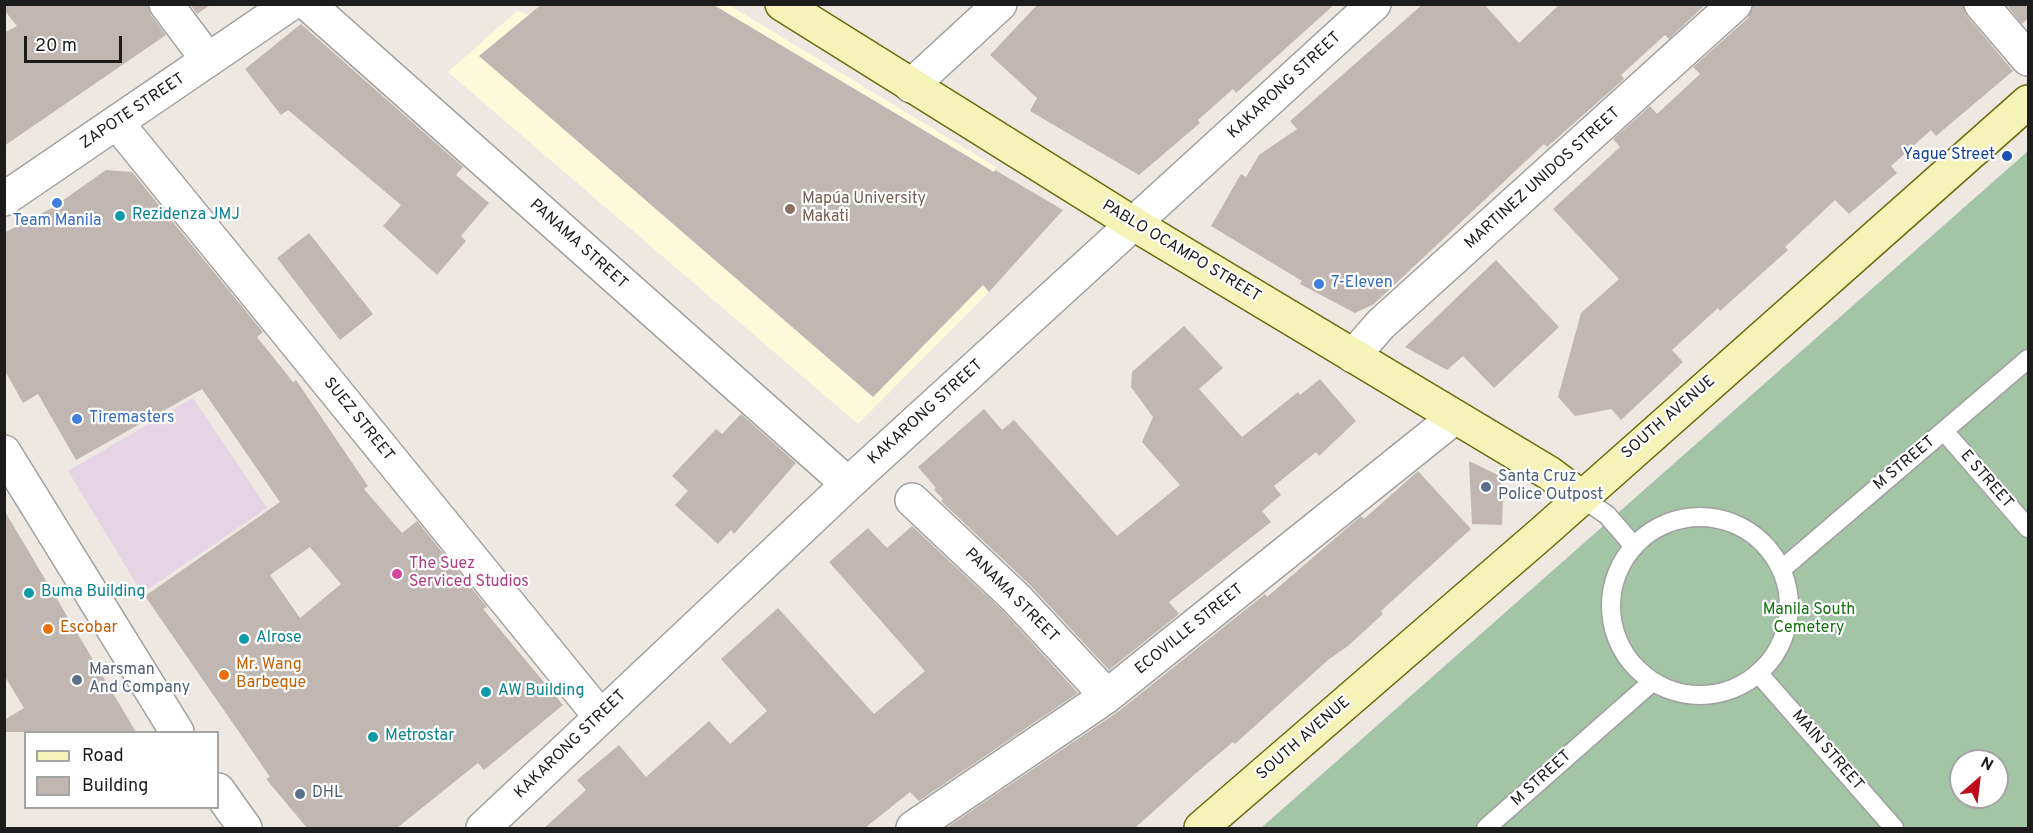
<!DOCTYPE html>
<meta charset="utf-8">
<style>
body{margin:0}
#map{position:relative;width:2033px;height:833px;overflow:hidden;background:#ede8e2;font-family:Overpass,sans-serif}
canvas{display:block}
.frame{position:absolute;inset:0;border:6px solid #1c1c1c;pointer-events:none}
.legend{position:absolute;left:24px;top:731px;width:195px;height:78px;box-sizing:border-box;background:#fff;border:2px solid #a4a4a4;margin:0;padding:8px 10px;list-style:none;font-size:18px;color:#1c1c1c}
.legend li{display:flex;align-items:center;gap:12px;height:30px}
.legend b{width:30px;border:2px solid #a4a4a4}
.north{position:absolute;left:1949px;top:749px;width:60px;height:60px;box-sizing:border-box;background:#fff;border:2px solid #a4a4a4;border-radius:50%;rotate:28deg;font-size:16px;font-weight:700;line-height:24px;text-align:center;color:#1c1c1c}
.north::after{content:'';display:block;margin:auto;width:21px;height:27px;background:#bd0b1b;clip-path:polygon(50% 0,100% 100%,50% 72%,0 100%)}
.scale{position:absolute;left:24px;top:36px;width:98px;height:27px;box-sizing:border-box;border:3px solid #1c1c1c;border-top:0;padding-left:8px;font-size:18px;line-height:21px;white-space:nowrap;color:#1c1c1c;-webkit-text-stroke:4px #fff;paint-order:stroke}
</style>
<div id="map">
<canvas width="2033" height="833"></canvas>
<div class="frame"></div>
<ul class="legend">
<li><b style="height:8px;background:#f5f3b7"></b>Road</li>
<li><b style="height:16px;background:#c1b7b2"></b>Building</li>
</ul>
<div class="north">N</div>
<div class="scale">20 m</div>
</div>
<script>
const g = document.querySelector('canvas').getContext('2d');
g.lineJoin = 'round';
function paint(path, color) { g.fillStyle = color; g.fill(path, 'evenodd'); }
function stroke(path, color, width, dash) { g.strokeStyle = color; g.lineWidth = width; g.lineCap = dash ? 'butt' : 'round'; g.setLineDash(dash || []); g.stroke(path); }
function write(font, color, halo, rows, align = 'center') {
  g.font = font + ' Overpass,sans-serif'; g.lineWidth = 4.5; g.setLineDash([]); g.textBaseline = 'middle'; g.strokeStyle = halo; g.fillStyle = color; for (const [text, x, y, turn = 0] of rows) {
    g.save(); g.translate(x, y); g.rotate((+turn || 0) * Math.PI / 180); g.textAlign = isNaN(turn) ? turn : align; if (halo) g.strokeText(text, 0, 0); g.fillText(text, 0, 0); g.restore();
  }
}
paint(new Path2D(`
 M193,398L267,508L142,593L68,471Z`), '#e6d4e4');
paint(new Path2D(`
 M567,5H729L996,167L951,250L989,292L858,424L448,72L517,11L556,23Z`), '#fdfadb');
paint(new Path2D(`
 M2028,151V828H1261ZM1961,761H1997V797H1961Z`), '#a4c4a6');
paint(new Path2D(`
 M4,4H148L151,15L166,35L4,146V33L17,26L4,10Z
 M190,4H212L197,14Z
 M542,4H712L994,172L995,170L1063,210L989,292L983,285L873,397L479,56Z
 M1038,4H1335L1236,93L1233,89L1198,120L1200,123L1139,175L1030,111L1037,98L990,55Z
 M1423,4H1484L1519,43L1560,4H1706L1669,39L1665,35L1621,75L1624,79L1547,147L1544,144L1374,304L1355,313L1300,284L1302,281L1211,226L1241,174L1246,177L1259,155L1297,129L1290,121Z
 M1753,4H1963L1967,16L2013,71L1936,136L1931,130L1891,166L1897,173L1849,214L1835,200L1785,247L1788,250L1759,276L1720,311L1718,308L1672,350L1683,362L1621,420L1611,409L1575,416L1558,397L1581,313L1619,279L1553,209L1620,147L1613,139L1650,106L1657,114L1700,74L1693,67L1748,18Z
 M2006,4H2028V18L2022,24Z
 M301,24L463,167L456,175L489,203L461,236L466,241L437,275L383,226L401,205L288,110L281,115L245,69Z
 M106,170L132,172L263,332L257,337L293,382L296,380L368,486L364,489L402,533L417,521L487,607L483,609L563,705L484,770L478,763L397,828H307L266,779L270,777L145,596L280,502L202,389L76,460L38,394L23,403L4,369V233L52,208ZM310,547L341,584L300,618L270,575Z
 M309,233L373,314L340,340L277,258Z
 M1496,260L1559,327L1494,388L1463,356L1447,370L1405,347Z
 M1184,326L1223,368L1199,389L1242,437L1298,392L1300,395L1320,379L1356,421L1319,456L1316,452L1274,486L1281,495L1262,511L1271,522L1169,602L1179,614L1109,670L1030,585L941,501L943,499L934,490L936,488L918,467L984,409L1002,430L1014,420L1117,536L1180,485L1142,442L1153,417L1131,387L1132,372Z
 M741,414L796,463L734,534L731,530L718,544L675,505L688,491L672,476L716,429L722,434Z
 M1469,461L1500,476L1503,498L1502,525L1472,524Z
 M1418,471L1471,529L1381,611L1383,614L1348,646L1328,660L1235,744L1233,742L1195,774L1135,828H946L1119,711L1265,594L1267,597L1361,516L1364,519Z
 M4,510L136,732H4V720L24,708L4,675Z
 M912,526L1003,611L1078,693L919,801L910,792L865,828H544L586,790L577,780L619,745L646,777L709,721L730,744L767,711L721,659L778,608L874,714L925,671L829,562L868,528L887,548Z`), '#c1b7b2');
const service = new Path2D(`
 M1944,431L2028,528
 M1581,497L1607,515L1633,545
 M1611 606a89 89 0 1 1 178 0a89 89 0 1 1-178 0Z
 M1782,569L2028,359
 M1759,674L1894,828
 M1486,828L1652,682`);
const minor = new Path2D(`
 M166,4L208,60
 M308,4L848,484
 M1981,4L2028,59
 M911,86L1000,4
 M117,123L600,716
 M1353,356L1381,324L1735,4
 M912,500L1016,598L1107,696
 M483,828L848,484L1374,4
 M913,828L1107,696L1455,417`);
const tertiary = new Path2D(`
 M4,199L290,4
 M4,452L177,732
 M218,790L245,828`);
const secondary = new Path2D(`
 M782,4L1134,224L1549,473L1581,497
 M1201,828L1541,534L2028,102`);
stroke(service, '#a0a0a0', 21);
stroke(minor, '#a0a0a0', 36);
stroke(tertiary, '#a0a0a0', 36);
stroke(secondary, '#6a6c0a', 36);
stroke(service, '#fff', 18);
stroke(minor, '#fff', 33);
stroke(tertiary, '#fff', 33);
stroke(secondary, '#f5f3b7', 33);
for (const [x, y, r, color] of [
 [2007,156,6,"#1a4fb4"],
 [57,203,6,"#3f7fe0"],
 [790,209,6,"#8d6e63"],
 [120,216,6,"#0f9aa8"],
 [1319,284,6,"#3f7fe0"],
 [77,419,6,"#3f7fe0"],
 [1486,487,6,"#5c6f8a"],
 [397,574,6,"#d1479c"],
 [29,593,6,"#0f9aa8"],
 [48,629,6,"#e8710a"],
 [244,639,6,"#0f9aa8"],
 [224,675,6,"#e8710a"],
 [77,680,6,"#5c6f8a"],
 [486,692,6,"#0f9aa8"],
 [373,737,6,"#0f9aa8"],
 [300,794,6,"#5c6f8a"]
]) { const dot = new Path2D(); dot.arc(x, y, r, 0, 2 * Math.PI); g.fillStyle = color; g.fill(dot); stroke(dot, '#fff', 2); }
write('16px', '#1c1c1c', '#fff', [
 ["KAKARONG STREET",1285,86,-43],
 ["ZAPOTE STREET",133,112,-34],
 ["MARTINEZ UNIDOS STREET",1543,179,-42],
 ["PANAMA STREET",578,245,42],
 ["PABLO OCAMPO STREET",1181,252,31],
 ["KAKARONG STREET",926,413,-42],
 ["SOUTH AVENUE",1669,418,-41],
 ["SUEZ STREET",358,420,51],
 ["M STREET",1905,464,-40],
 ["E STREET",1986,480,49],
 ["PANAMA STREET",1011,596,45],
 ["ECOVILLE STREET",1190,630,-39],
 ["SOUTH AVENUE",1304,739,-41],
 ["KAKARONG STREET",571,745,-44],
 ["MAIN STREET",1827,751,49],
 ["M STREET",1542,779,-42]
]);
write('16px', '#164399', '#fff', [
 ["Yague Street",1995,156]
], 'right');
write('16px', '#785e54', '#fff', [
 ["Mapúa University",802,200],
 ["Makati",802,218]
], 'left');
write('16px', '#0d838f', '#fff', [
 ["Rezidenza JMJ",132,216],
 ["Buma Building",41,593],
 ["Alrose",256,639],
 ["AW Building",498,692],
 ["Metrostar",385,737]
], 'left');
write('16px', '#366cbe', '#fff', [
 ["Team Manila",57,222,"center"],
 ["7-Eleven",1331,284],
 ["Tiremasters",89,419]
], 'left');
write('16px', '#4e5e75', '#fff', [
 ["Santa Cruz",1498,478],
 ["Police Outpost",1498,496],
 ["Marsman",89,671],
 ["And Company",89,689],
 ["DHL",312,794]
], 'left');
write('16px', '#b23c85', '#fff', [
 ["The Suez",409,565],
 ["Serviced Studios",409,583]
], 'left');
write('16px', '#127311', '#fff', [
 ["Manila South",1809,611],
 ["Cemetery",1809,629]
]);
write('16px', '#c56008', '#fff', [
 ["Escobar",60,629],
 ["Mr. Wang",236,666],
 ["Barbeque",236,684]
], 'left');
</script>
